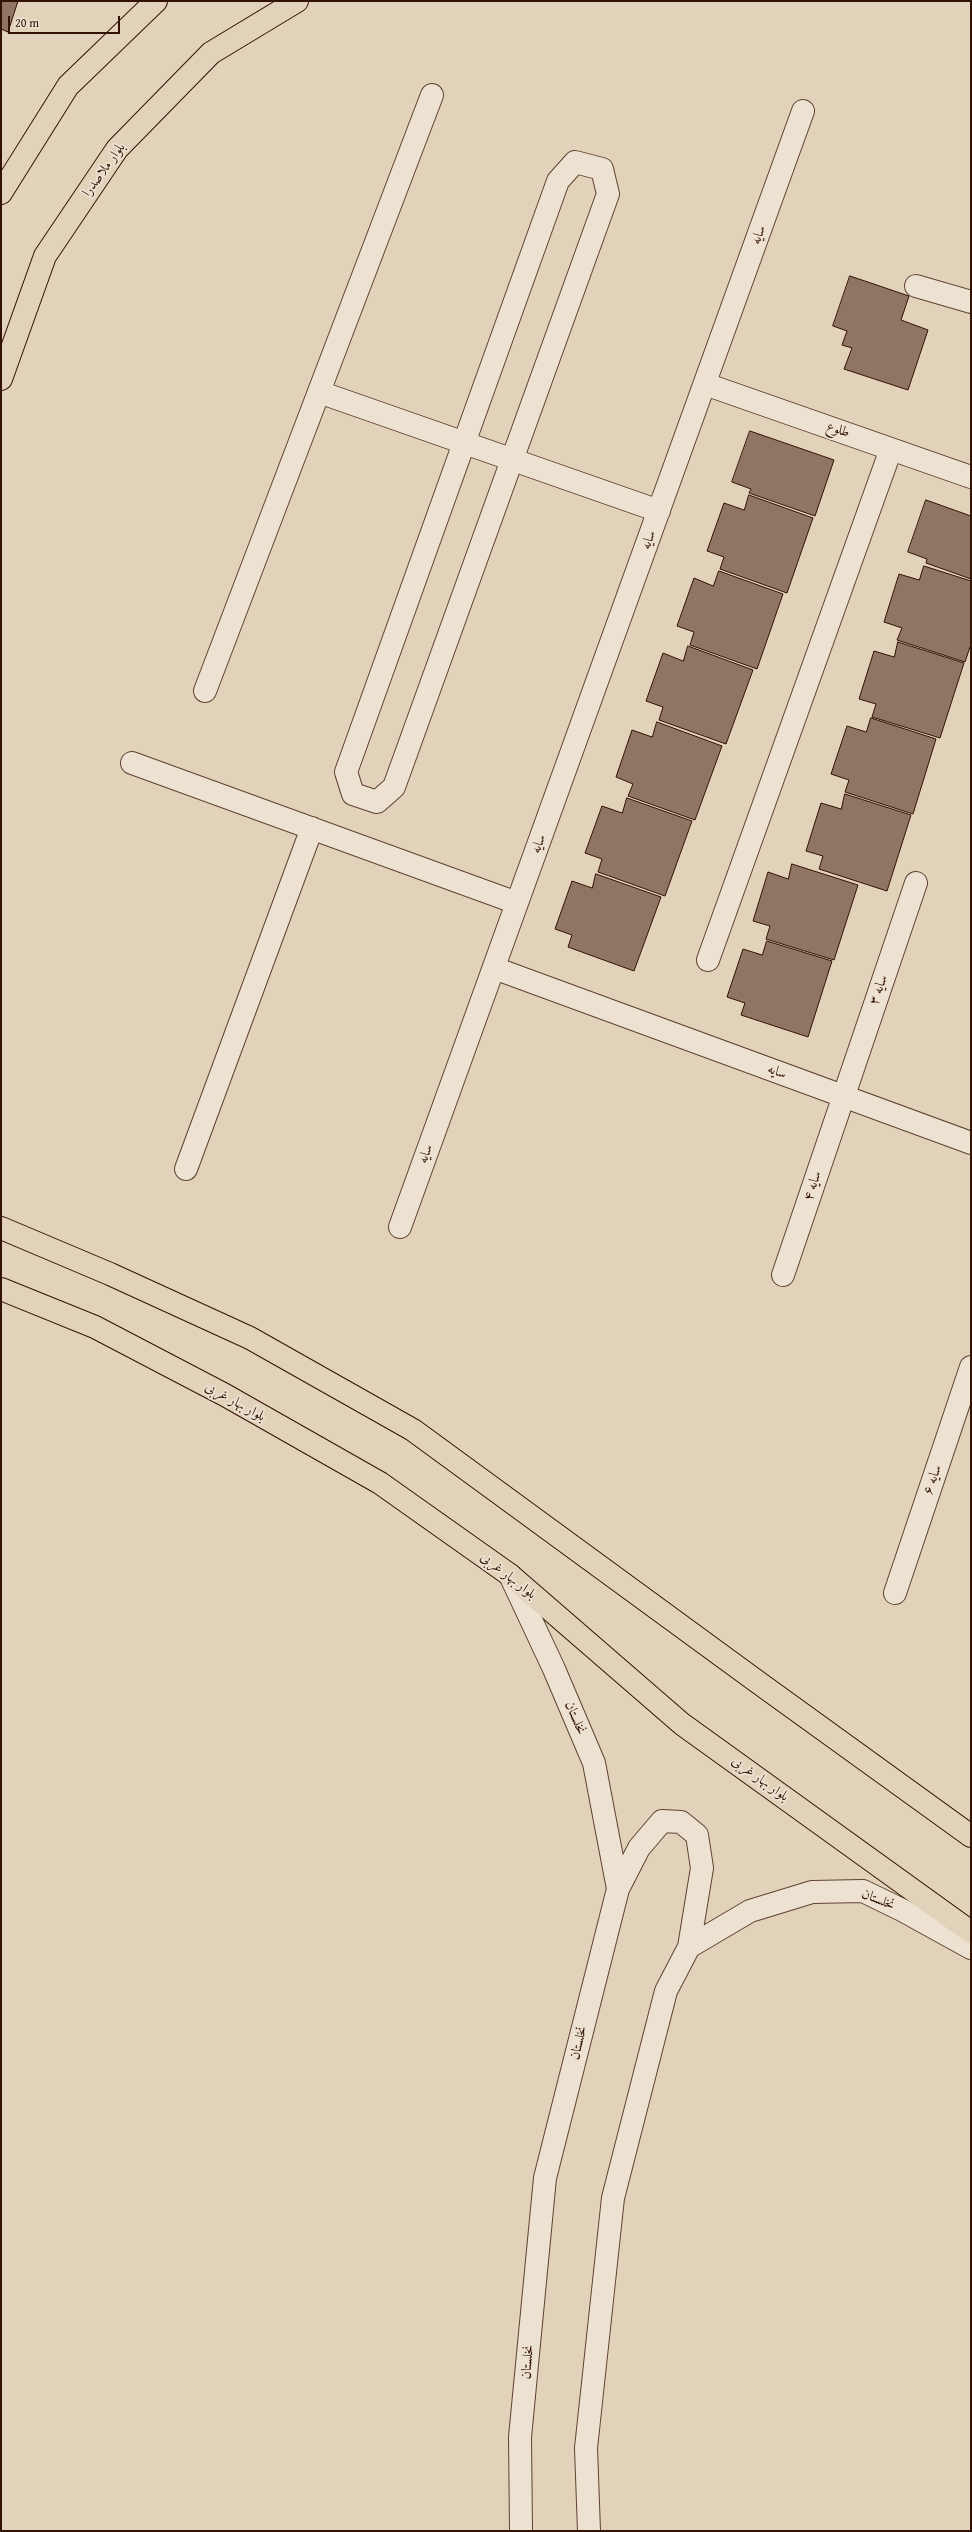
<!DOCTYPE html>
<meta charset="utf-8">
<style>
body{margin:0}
#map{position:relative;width:972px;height:2532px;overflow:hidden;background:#e3d2ba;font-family:"Gentium Book Plus",serif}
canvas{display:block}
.frame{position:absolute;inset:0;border:2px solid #321203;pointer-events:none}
.scale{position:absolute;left:8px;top:16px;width:112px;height:18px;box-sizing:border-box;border:2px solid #321203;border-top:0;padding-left:5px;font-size:12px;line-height:14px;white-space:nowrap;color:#321203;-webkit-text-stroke:3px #ede2d2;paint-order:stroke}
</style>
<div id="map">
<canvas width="972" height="2532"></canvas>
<div class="frame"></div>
<div class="scale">20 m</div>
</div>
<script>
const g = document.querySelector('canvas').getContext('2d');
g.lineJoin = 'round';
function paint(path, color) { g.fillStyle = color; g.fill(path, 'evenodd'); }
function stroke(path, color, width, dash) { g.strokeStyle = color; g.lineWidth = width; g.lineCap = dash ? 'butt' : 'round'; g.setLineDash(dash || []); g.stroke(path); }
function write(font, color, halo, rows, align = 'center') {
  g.font = font + ' "Gentium Book Plus",Amiri,serif'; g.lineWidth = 3.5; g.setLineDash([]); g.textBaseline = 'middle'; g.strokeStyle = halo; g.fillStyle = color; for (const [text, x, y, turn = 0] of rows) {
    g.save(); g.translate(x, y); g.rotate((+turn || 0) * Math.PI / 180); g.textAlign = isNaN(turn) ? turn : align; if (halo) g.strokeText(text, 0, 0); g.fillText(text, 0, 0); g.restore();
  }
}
const building = new Path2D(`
 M1,1H18L8,32L1,29Z
 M850,276L909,296L901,320L928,330L908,390L844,369L852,348L842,345L847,331L833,326Z
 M750,431L834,460L815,516L749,493L751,489L732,482Z
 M749,495L813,518L787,593L720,569L724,557L707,551L724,503L744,510Z
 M926,500L971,516V579L926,563L927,559L908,552Z
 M924,566L971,581V644L965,662L897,640L902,628L884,622L899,574L919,580Z
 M719,571L783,594L757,669L690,645L694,632L677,626L694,578L713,586Z
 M898,642L964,663L940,738L872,717L876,704L859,699L874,651L894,657Z
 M688,646L753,670L726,744L659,720L663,707L646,701L663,653L683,661Z
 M871,718L936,739L913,814L845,792L849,780L831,774L847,726L866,732Z
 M657,722L722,746L695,820L628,796L633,784L616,777L632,730L652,737Z
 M845,794L911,815L887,891L819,869L823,856L806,851L821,803L841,809Z
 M627,798L692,821L665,896L598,872L602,859L585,853L602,806L622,813Z
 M792,864L858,885L834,960L766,939L770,926L753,921L768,872L788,879Z
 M596,874L661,897L634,971L568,947L572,935L555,929L572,881L592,888Z
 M767,941L832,961L808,1037L741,1015L745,1003L727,997L743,949L762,955Z`);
paint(building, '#8e7662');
stroke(building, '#321203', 1);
const minor = new Path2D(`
 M575,162L602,169L608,194L394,787L377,802L353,794L346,772L558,181Z
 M916,286L971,302
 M705,384L971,477
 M319,392L659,511
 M205,691L432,95
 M132,763L517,903
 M708,960L891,449
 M494,968L971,1143
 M186,1169L312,828
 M400,1227L803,111
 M783,1275L916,883
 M510,1575L554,1669L594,1763L618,1889L545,2178L520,2437L521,2531
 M895,1593L971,1367
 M618,1889L639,1848L662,1821L681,1822L697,1835L702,1868L689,1947
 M589,2531L586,2448L613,2198L666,1991L689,1947L750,1911L812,1892L863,1891L902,1910L971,1948`);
const major = new Path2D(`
 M1,193L68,86L156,1
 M1,379L45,256L117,149L211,53L297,1
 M1,1228L110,1274L250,1338L413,1430L759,1683L971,1836
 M1,1289L95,1327L225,1395L380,1483L510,1575L682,1724L971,1932`);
stroke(minor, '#5e4231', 24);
stroke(major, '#321203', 24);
stroke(minor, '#ede2d2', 22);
stroke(major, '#e3d2ba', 22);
write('14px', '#321203', '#ede2d2', [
 ["بلوار ملاصدرا",104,170,-54],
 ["سایه",759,235,-70],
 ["طلوع",838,430,19],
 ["سایه",649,540,-70],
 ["سایه",539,844,-70],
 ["سایه ۳",879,990,-71],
 ["سایه",777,1072,20],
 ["سایه",426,1154,-70],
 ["سایه ۴",813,1186,-72],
 ["بلوار بهار غربی",235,1402,29],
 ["سایه ۶",933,1480,-71],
 ["بلوار بهار غربی",508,1576,38],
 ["نخلستان",575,1718,67],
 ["بلوار بهار غربی",760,1779,36],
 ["نخلستان",878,1900,22],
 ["نخلستان",579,2043,-76],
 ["نخلستان",528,2362,-85]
]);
</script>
